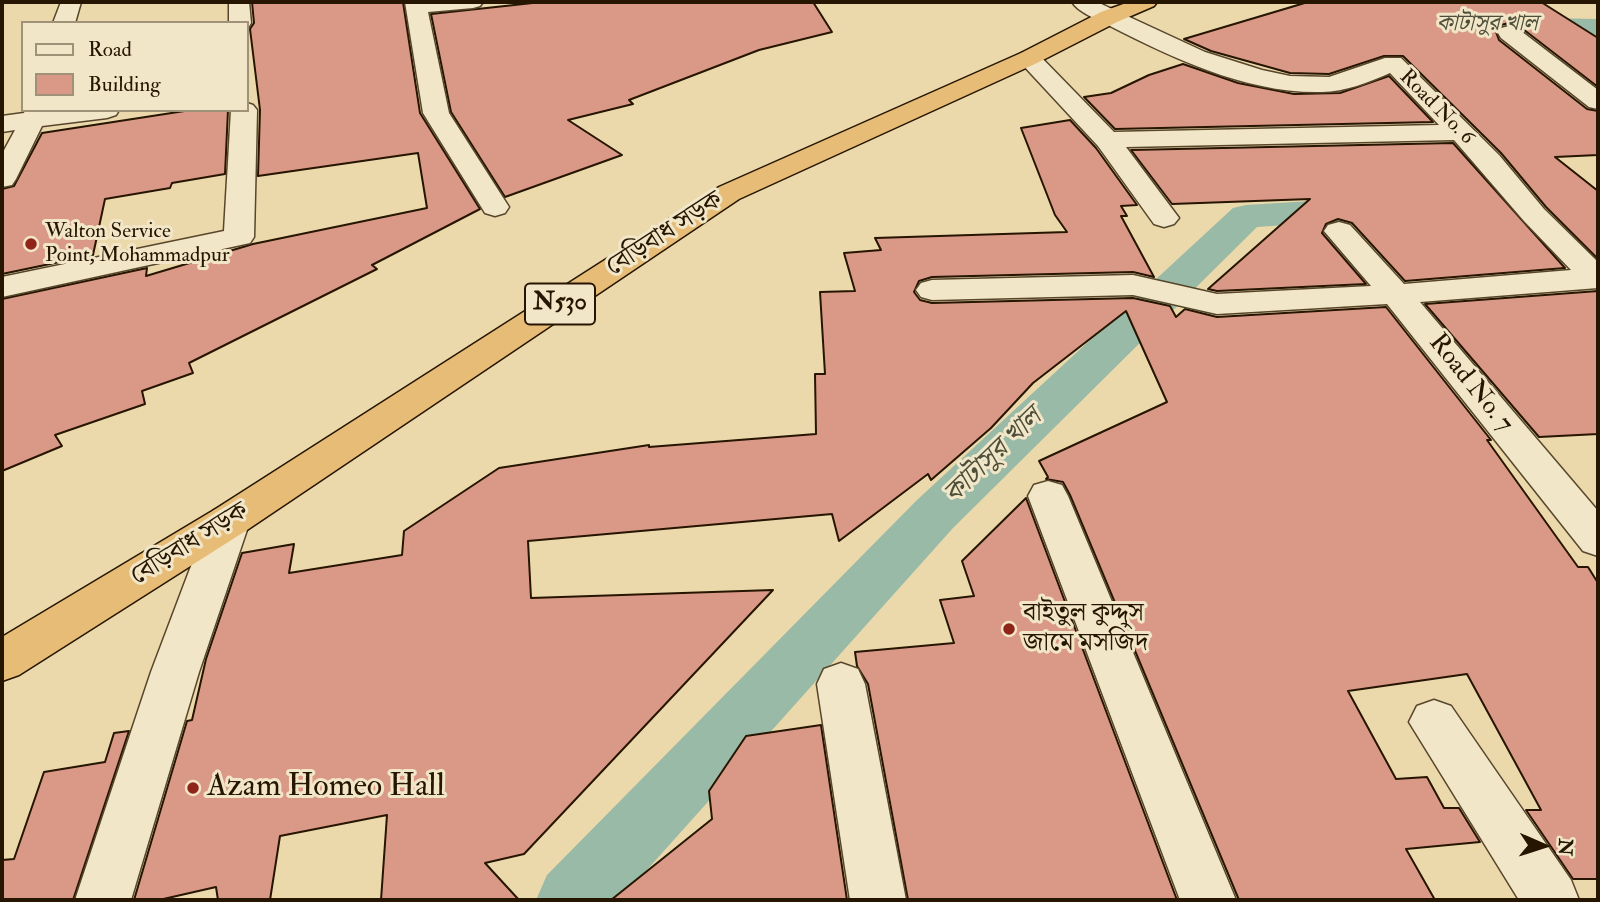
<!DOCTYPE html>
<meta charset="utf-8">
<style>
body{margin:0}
#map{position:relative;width:1600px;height:902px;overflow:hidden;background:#ebd8ab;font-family:"IM FELL Double Pica",serif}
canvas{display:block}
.frame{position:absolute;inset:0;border:4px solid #261500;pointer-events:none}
.legend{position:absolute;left:21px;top:21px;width:228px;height:91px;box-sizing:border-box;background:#f2e6c8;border:2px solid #a09278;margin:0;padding:9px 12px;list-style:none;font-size:21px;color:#261500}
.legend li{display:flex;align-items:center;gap:14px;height:35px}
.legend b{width:35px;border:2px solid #a09278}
.north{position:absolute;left:1509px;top:811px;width:70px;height:70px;-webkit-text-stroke:5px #f2e6c8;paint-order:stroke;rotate:93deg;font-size:19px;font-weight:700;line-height:28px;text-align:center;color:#261500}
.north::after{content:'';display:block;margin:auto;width:24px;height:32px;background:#261500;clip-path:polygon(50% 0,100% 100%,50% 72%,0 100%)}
</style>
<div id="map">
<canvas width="1600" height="902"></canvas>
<div class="frame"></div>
<ul class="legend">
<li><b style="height:9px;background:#f2e6c8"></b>Road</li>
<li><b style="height:19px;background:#da9986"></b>Building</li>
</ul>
<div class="north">N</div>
</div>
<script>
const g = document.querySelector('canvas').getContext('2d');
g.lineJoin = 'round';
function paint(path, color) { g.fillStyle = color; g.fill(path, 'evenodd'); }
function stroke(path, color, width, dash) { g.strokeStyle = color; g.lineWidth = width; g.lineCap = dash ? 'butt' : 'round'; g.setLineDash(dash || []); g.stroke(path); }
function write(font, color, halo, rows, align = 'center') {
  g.font = font + ' "IM FELL Double Pica","Noto Serif Bengali",serif'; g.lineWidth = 6; g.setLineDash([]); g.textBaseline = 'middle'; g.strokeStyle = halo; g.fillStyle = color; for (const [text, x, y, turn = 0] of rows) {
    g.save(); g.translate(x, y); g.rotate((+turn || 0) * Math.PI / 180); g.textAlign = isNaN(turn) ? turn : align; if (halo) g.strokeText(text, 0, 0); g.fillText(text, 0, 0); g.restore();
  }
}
paint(new Path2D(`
 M1435,16L1598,19V35L1435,32L1425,30L1421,24L1425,18Z
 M1361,198L1374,201L1379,209L1374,217L1361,220L1257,227L953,528L620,900H536L547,875L917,500L1233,208L1246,205Z`), '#98baa7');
const building = new Path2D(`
 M252,2H403L420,113L480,209L372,265L377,269L189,363L193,373L142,391L145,404L55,435L62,446L2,471V299L147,268L146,276L253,244L427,208L418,153L258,176L260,110L250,29L254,23Z
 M542,2H813L832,32L759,50L629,100L633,104L568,120L622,155L505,197L451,112L431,14Z
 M1308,2H1541L1598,38V87L1519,26L1510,23L1500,25L1496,32L1499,40L1587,109L1598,111V155L1555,157L1598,191V259L1546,207L1501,153L1403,56H1384L1329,74L1290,73L1211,51L1184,39Z
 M1183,64L1238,83L1294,94L1340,93L1389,76L1433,122L1115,129L1084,97L1111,93L1149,75Z
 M191,110H228L225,174L172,183L170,188L105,199L93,255L2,274V189L14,186L42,133Z
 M1070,120L1096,148L1137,205L1121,206L1127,216H1121L1154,277L1133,272L932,277L919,281L914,292L920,300L932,303L1133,298L1170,306L1176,317L1185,309L1217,317L1386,307L1491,440H1487L1578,567H1588L1598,583V879H1573L1526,810H1541L1467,674L1348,691L1396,779L1427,777L1444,808H1459L1480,842L1406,849L1435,900H1239L1070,495L1063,482L1046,479L1048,477L1039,461L1167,402L1126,311L1033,383L991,428L931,480L928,474L839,541L832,514L528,541L531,598L773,590L524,854L485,863L519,900H381L387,815L280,836L270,900H218L216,887L159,900H134L187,721L192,720L206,659L242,553L294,544L289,573L402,555L404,531L499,468L649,445V447L816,434L815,374H825L820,292L855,291L844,253L881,250L875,238L1067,232L1055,215L1021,128Z
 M1453,143L1565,268L1405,281L1352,223L1338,219L1326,224L1322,233L1366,284L1217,291L1208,289L1310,199L1172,204L1131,150Z
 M1598,291V434L1539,437L1425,304Z
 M1026,498L1177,900H908L868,684L857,666L855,652L954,643L940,600L974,596L962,561Z
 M821,725L847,900H611L712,819L709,791L746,736Z
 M129,731L73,900H2V860L14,859L44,772L105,762L114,733Z`);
paint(building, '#da9986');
stroke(building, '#261500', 2);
const street = new Path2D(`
 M61,2H81L75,23H53Z
 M229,2H249L251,23L248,28L247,23H229Z
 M405,2H483L480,6L473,8L428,12L449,113L509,207L505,213L495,216L485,213L423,113Z
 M1072,2H1097L1205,52L1262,70L1290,76L1329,77L1385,58H1401L1499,155L1544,209L1598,262V288L1420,302L1598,511V556L1583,551L1387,304L1217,314L1133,295L932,300L921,297L916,290L921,283L932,280L1133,275L1217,294L1371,286L1324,231L1328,225L1339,222L1350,225L1404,284L1571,270L1524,221L1454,140L1126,147L1179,218L1174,224L1164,227L1154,224L1098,146L1021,63L1017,58L1021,53H1037L1114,132L1439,125L1390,73C1369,82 1345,92 1322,92C1248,94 1172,58 1108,25C1096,19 1078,12 1072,2Z
 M1509,26L1517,28L1598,90V109L1589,107L1501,38L1498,33L1501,28Z
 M247,103L253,105L257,110L254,237L250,243L2,297V277L224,231L231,110H247Z
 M25,110H119L116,115L107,118L42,126L16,179L12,185L2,187V154L15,130L2,132V116L24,113Z
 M1048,481L1062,485L1068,496L1236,900H1180L1028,496L1034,485Z
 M229,505L244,510L250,521L199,672L131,900H75L151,672L208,521L214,510Z
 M841,663L858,669L865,684L906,900H850L817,684L824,669Z
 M1434,700L1451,706L1571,880L1579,900H1519L1409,722L1417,706Z`);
const highway = new Path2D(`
 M1129,2H1157L1154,6L1117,22L1037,63L739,199L244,532L19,675L2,681V637L214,510L719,187L1021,53L1101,12Z`);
stroke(street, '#57462b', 3);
stroke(highway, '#261500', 3);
paint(street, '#f2e6c8');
paint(highway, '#e6bc76');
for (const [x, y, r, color] of [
 [31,244,7,"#8f2418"],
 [1009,629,7,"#8f2418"],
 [193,788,7,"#8f2418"]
]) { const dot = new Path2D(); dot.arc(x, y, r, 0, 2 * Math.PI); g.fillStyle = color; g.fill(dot); stroke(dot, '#f2e6c8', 2.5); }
write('21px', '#261500', '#f2e6c8', [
 ["Road No. 6",1436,108,45]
]);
write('21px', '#261500', '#f2e6c8', [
 ["Walton Service",45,232],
 ["Point, Mohammadpur",45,256]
], 'left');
write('italic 23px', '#4e4f3a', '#f2e6c8', [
 ["কাটাসুর খাল",1487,25]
]);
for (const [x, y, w] of [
 [560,304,70]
]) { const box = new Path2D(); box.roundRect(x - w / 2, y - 20.5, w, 41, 5); g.fillStyle = '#f2e6c8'; g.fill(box); stroke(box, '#261500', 2); }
write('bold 24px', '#261500', null, [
 ["N530",560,304]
]);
write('26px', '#261500', '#f2e6c8', [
 ["বেড়িবাধ সড়ক",665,235,-33],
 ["Road No. 7",1470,384,51],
 ["বেড়িবাধ সড়ক",190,545,-32]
]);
write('26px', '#261500', '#f2e6c8', [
 ["বাইতুল কুদ্দুস",1023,614],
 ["জামে মসজিদ",1023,644]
], 'left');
write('italic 28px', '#4e4f3a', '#f2e6c8', [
 ["কাটাসুর খাল",994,457,-44]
]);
write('32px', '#261500', '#f2e6c8', [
 ["Azam Homeo Hall",207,788]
], 'left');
</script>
